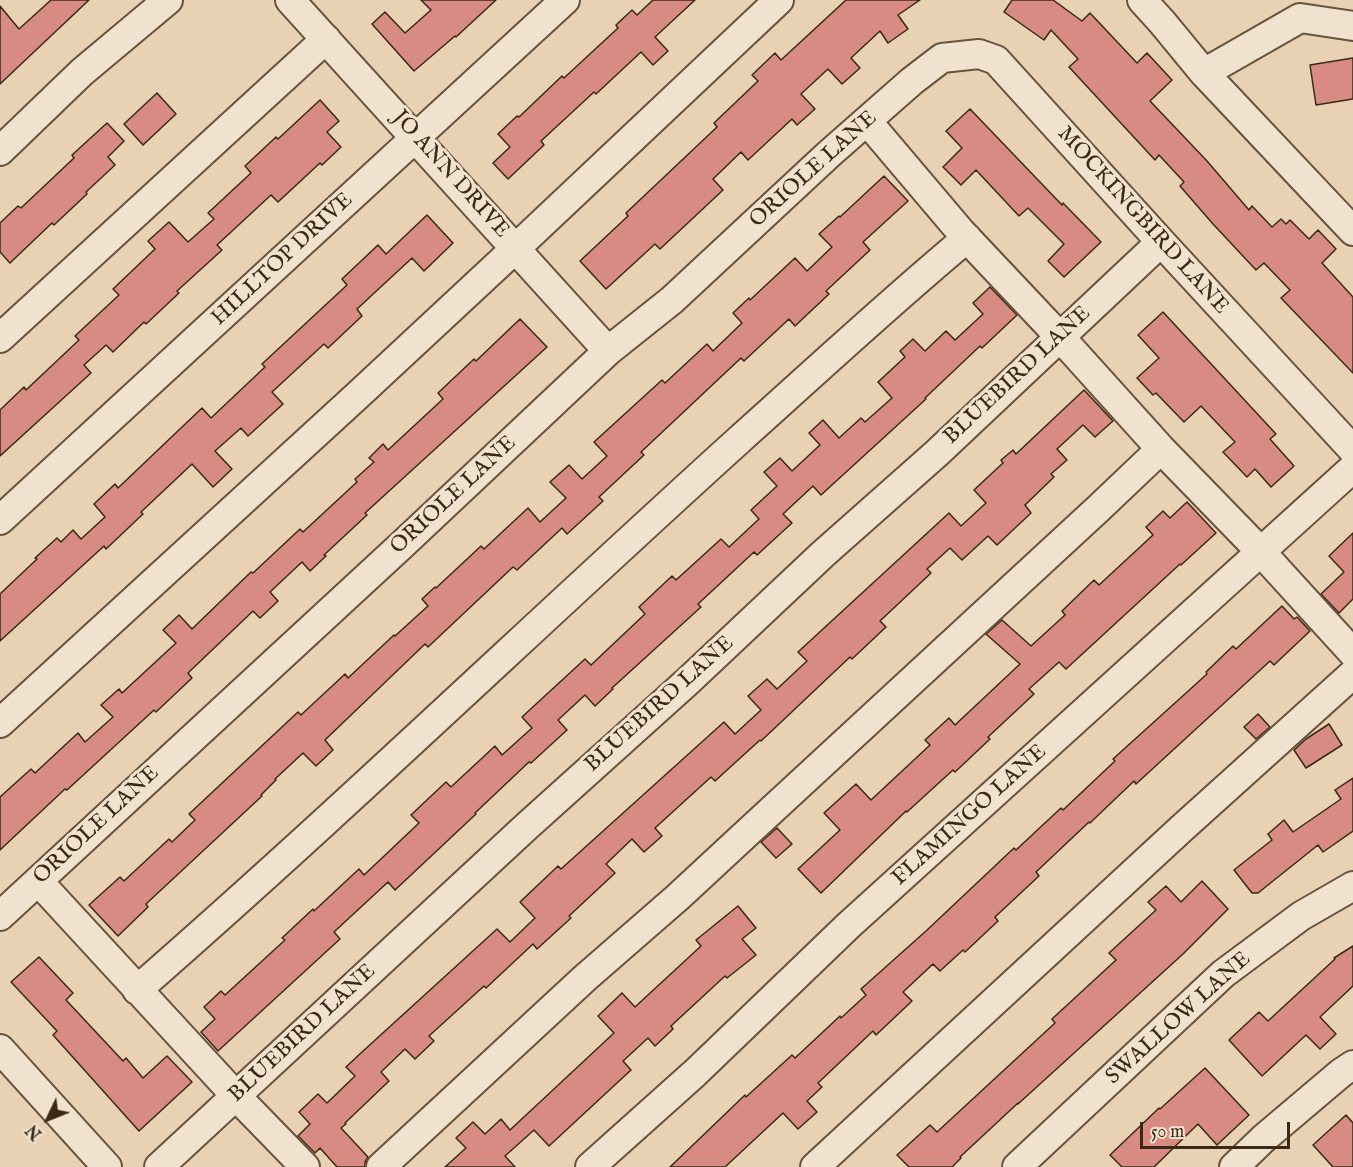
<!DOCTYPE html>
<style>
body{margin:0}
#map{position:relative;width:1353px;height:1167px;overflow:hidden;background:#e8d2b3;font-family:"IM FELL English",serif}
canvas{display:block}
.north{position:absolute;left:18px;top:1089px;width:60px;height:60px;-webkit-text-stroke:4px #f0e2ce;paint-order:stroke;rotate:227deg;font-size:16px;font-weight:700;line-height:24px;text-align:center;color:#3b2917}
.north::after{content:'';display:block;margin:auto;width:21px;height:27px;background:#3b2917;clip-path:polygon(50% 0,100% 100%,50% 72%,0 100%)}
.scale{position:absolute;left:1140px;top:1122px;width:150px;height:27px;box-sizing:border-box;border:3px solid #3b2917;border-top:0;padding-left:8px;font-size:18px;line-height:21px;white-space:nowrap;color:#3b2917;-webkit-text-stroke:4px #f0e2ce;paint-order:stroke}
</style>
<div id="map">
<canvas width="1353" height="1167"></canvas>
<div class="north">N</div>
<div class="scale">50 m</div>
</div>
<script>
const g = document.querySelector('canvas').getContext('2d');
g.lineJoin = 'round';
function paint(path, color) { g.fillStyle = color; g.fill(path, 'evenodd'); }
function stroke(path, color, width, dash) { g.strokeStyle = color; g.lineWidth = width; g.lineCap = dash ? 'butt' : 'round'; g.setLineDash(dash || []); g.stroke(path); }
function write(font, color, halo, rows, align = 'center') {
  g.font = font + ' "IM FELL English",serif'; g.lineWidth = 6; g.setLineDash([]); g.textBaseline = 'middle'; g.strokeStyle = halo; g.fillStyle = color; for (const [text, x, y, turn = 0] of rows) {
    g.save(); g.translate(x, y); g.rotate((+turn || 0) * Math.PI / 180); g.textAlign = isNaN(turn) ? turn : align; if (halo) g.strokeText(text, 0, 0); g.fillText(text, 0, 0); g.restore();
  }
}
const building = new Path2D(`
 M51,0H89L0,84V6L19,29Z
 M421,0H496L456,37L455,36L414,71L372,24L385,12L405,33L431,10Z
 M653,0H695L655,37L668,51L653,65L641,52L596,94L594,92L541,141L544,145L508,179L493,163L510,147L498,134L517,116L519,117L562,76L564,78L618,28L616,25L632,10L637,15Z
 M846,0H920L898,15L908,29L888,43L880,31L851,58L860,68L842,84L828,69L801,94L815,109L797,125L792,119L748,160L741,152L713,179L723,190L660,249L655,244L606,289L580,261L628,216L626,213L717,127L714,123L758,81L752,75L775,53L781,60Z
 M1012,0H1053L1082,21L1090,13L1137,63L1147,53L1172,80L1150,101L1207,161L1249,210L1252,206L1272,227L1281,219L1286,224L1290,220L1309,239L1318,230L1336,249L1322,263L1353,297V373L1281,298L1290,290L1264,263L1256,270L1213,224L1180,186L1184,182L1159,155L1155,160L1069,67L1078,59L1051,30L1044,40L1004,12Z
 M1353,58V99L1316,105L1310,65Z
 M157,93L176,114L143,145L124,124Z
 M320,100L339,121L327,132L341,147L322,165L320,163L278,202L271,195L217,245L222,250L177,291L179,293L146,324L144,322L113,352L106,345L84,365L91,373L0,456V410L24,387L26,390L79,340L75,336L119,295L113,289L155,249L148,241L169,222L188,242L214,219L208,213L251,173L245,166L276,137L278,139Z
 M970,109L1062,205L1063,203L1101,242L1064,277L1048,261L1064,244L1028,208L1019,216L976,170L961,185L943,167L962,148L946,131Z
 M107,123L124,141L108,157L115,165L86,192L87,194L54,225L52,223L10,263L0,252V223L18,206L21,208L74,158L72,155Z
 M884,176L908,201L863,242L870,250L826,291L829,294L795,326L789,319L744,361L741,358L641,452L644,455L599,497L603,501L567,534L562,528L517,570L513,567L428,647L425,644L325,740L333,750L316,766L303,753L275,779L276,780L261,795L262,796L146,904L148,907L118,936L89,905L120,877L124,881L169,839L172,842L195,820L189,814L298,712L301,715L345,674L348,678L394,635L395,636L428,606L422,599L435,587L436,588L481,546L484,549L528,508L540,522L566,498L550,482L569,465L582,479L607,456L594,442L662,380L665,383L707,344L713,351L742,323L733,313L749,298L750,300L795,258L807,271L832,247L819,234L839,216L840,217Z
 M427,215L453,243L424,271L412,258L357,309L362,316L328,348L324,344L272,392L283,404L248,436L241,428L215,451L232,469L213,487L192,464L141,512L143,514L106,549L104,546L0,641V594L37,559L35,558L57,538L61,542L73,530L81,539L105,517L94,504L115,484L118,488L202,408L211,418L265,367L262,364L347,285L342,279L378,245L386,254Z
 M990,287L1017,315L982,348L980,346L925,398L926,399L821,495L813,486L783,514L792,523L757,555L754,552L698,604L701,607L612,688L613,689L595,706L585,695L558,720L567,730L531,763L529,762L475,813L476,814L395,890L388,882L334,932L340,939L218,1051L201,1032L215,1019L204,1007L221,991L225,995L285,940L282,938L313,909L314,911L359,869L364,875L419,823L411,815L446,782L451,787L495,746L502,755L532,728L522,717L585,659L591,665L645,614L639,607L672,576L676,580L721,539L729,547L759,519L751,510L777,486L764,472L780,458L792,471L820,445L809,433L823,420L839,438L861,418L865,422L892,398L878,382L905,357L900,351L913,339L925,351L946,331L955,340L983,314L973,303Z
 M1163,312L1276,434L1270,439L1294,466L1271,487L1255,469L1247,477L1223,452L1235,442L1201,406L1184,422L1156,393L1153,395L1137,378L1159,358L1138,335Z
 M520,319L547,347L365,513L367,515L324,555L326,556L310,571L302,562L270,592L278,601L260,618L253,611L188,673L192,678L156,712L154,710L67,790L65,789L0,850V797L31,769L35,773L78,733L85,742L113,717L101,705L119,689L122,693L176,643L163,630L179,615L192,629L251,572L253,573L300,529L303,532L357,482L355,479L374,462L369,458L383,444L388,450L443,399L438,393L474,359L476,361Z
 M1084,390L1113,421L1095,437L1083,425L1057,449L1067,460L1051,474L1054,477L1025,505L1031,513L997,545L988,536L962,560L950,548L927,569L931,573L880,621L886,627L852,659L850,657L761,741L760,740L715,781L711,777L655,828L662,836L644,852L632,839L606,864L615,873L569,916L571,918L537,949L533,944L486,988L484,986L429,1036L434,1041L415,1059L405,1049L381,1072L389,1081L345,1123L346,1124L341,1128L368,1157L365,1162V1167H337L320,1148L315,1153L298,1136L310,1124L299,1112L318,1094L327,1103L355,1076L346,1067L362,1052L497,929L510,942L535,918L520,902L558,866L561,869L724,722L735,734L761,710L748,696L767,679L777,689L807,661L798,652L949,513L961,526L986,503L974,490L1003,463L1001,460L1013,450L1016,454Z
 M1187,502L1216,533L1181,565L1180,564L1066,669L1059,662L1029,689L1034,694L988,737L990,739L955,772L953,770L907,812L906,811L821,893L798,869L840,830L824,813L856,784L871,800L930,745L925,740L949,718L955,725L1020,664L986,634L1002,620L1031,646L1065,615L1062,611L1094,580L1099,585L1153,535L1146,527L1163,511L1170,518Z
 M1353,533V599L1339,613L1321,594L1344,572L1329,556Z
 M1282,606L1294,619L1297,617L1310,631L1274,665L1270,661L1136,784L1134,781L1090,823L1089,822L1036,872L1039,876L995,917L998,921L965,952L963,950L940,971L933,964L903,992L912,1001L876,1035L873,1031L818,1083L822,1087L807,1101L817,1112L798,1129L783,1113L725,1167H670L745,1095L746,1097L792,1055L795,1058L840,1016L841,1018L866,995L861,989L926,931L1014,848L1016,850L1061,808L1063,810L1115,761L1113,759L1207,674L1206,672L1233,646L1236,649Z
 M1258,714L1270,727L1256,739L1244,727Z
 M1329,724L1342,745L1306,768L1294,750L1306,739Z
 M1353,778V831L1323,852L1318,845L1258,893H1252L1234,870L1272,840L1268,834L1284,820L1293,832L1341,799L1335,790Z
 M777,828L792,844L776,858L761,842Z
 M1202,881L1228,909L1183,954L1018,1104V1103L960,1157L961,1158L952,1167H909L897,1155L930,1125L937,1132L1055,1023L1052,1019L1116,960L1109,953L1156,910L1148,902L1166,886L1181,902Z
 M738,906L756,928L742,939L756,955L727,978L725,976L671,1026L673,1029L655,1046L648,1038L623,1061L631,1070L549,1146L534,1130L505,1156L515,1167H445L466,1148L456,1138L473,1122L485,1134L501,1119L510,1130L614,1033L598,1016L622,993L635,1007L701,946L696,940Z
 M1353,946V986L1320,1017L1336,1034L1320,1049L1306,1035L1262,1076L1229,1040L1259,1012L1268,1021L1335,959L1334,958Z
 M39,957L73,993L66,1000L123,1061L126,1058L143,1078L167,1056L192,1082L139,1131L53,1035L57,1031L11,982Z
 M1205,1068L1249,1115L1217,1145L1198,1124L1154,1167H1122L1110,1155L1159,1108L1160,1109Z
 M1346,1115L1353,1123V1167H1333L1313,1145Z`);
paint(building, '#d78b82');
stroke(building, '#3b2917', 1.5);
const minor = new Path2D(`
 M290,0L608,351
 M1142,0L1162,22L1204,73
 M1353,26L1300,18L1204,73L1353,231
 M867,121L961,232L1060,337L1161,449L1261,552L1353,653
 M0,151L82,72L168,0
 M0,338L326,39
 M0,520L565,0
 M0,723L358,395L516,248L779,0
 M38,881L236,1096L305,1167
 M0,916L404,543L608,351L672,300L829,154L912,81L942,58L979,54L996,60L1161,242L1353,450
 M137,990C342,811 538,622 739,440C815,372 889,303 967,238
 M0,1049L107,1167
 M159,1167L526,827L687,682L823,554L937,453L1161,242
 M381,1167L585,978L678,897L747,833L1099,508L1161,449
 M590,1167L695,1073L849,925L1353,468
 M815,1167L1181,829L1353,674
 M1017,1167L1223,974L1301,916L1353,886
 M1234,1167L1263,1139L1341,1073L1353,1065`);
stroke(minor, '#66533e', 32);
stroke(minor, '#f0e2ce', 28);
write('22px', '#3b2917', '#f0e2ce', [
 ["ORIOLE LANE",814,170,-42],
 ["JO ANN DRIVE",450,175,48],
 ["MOCKINGBIRD LANE",1142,221,48],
 ["HILLTOP DRIVE",283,260,-43],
 ["BLUEBIRD LANE",1018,376,-43],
 ["ORIOLE LANE",454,496,-43],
 ["BLUEBIRD LANE",660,705,-42],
 ["FLAMINGO LANE",970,816,-42],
 ["ORIOLE LANE",97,826,-43],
 ["SWALLOW LANE",1179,1019,-42],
 ["BLUEBIRD LANE",303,1034,-43]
]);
</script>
